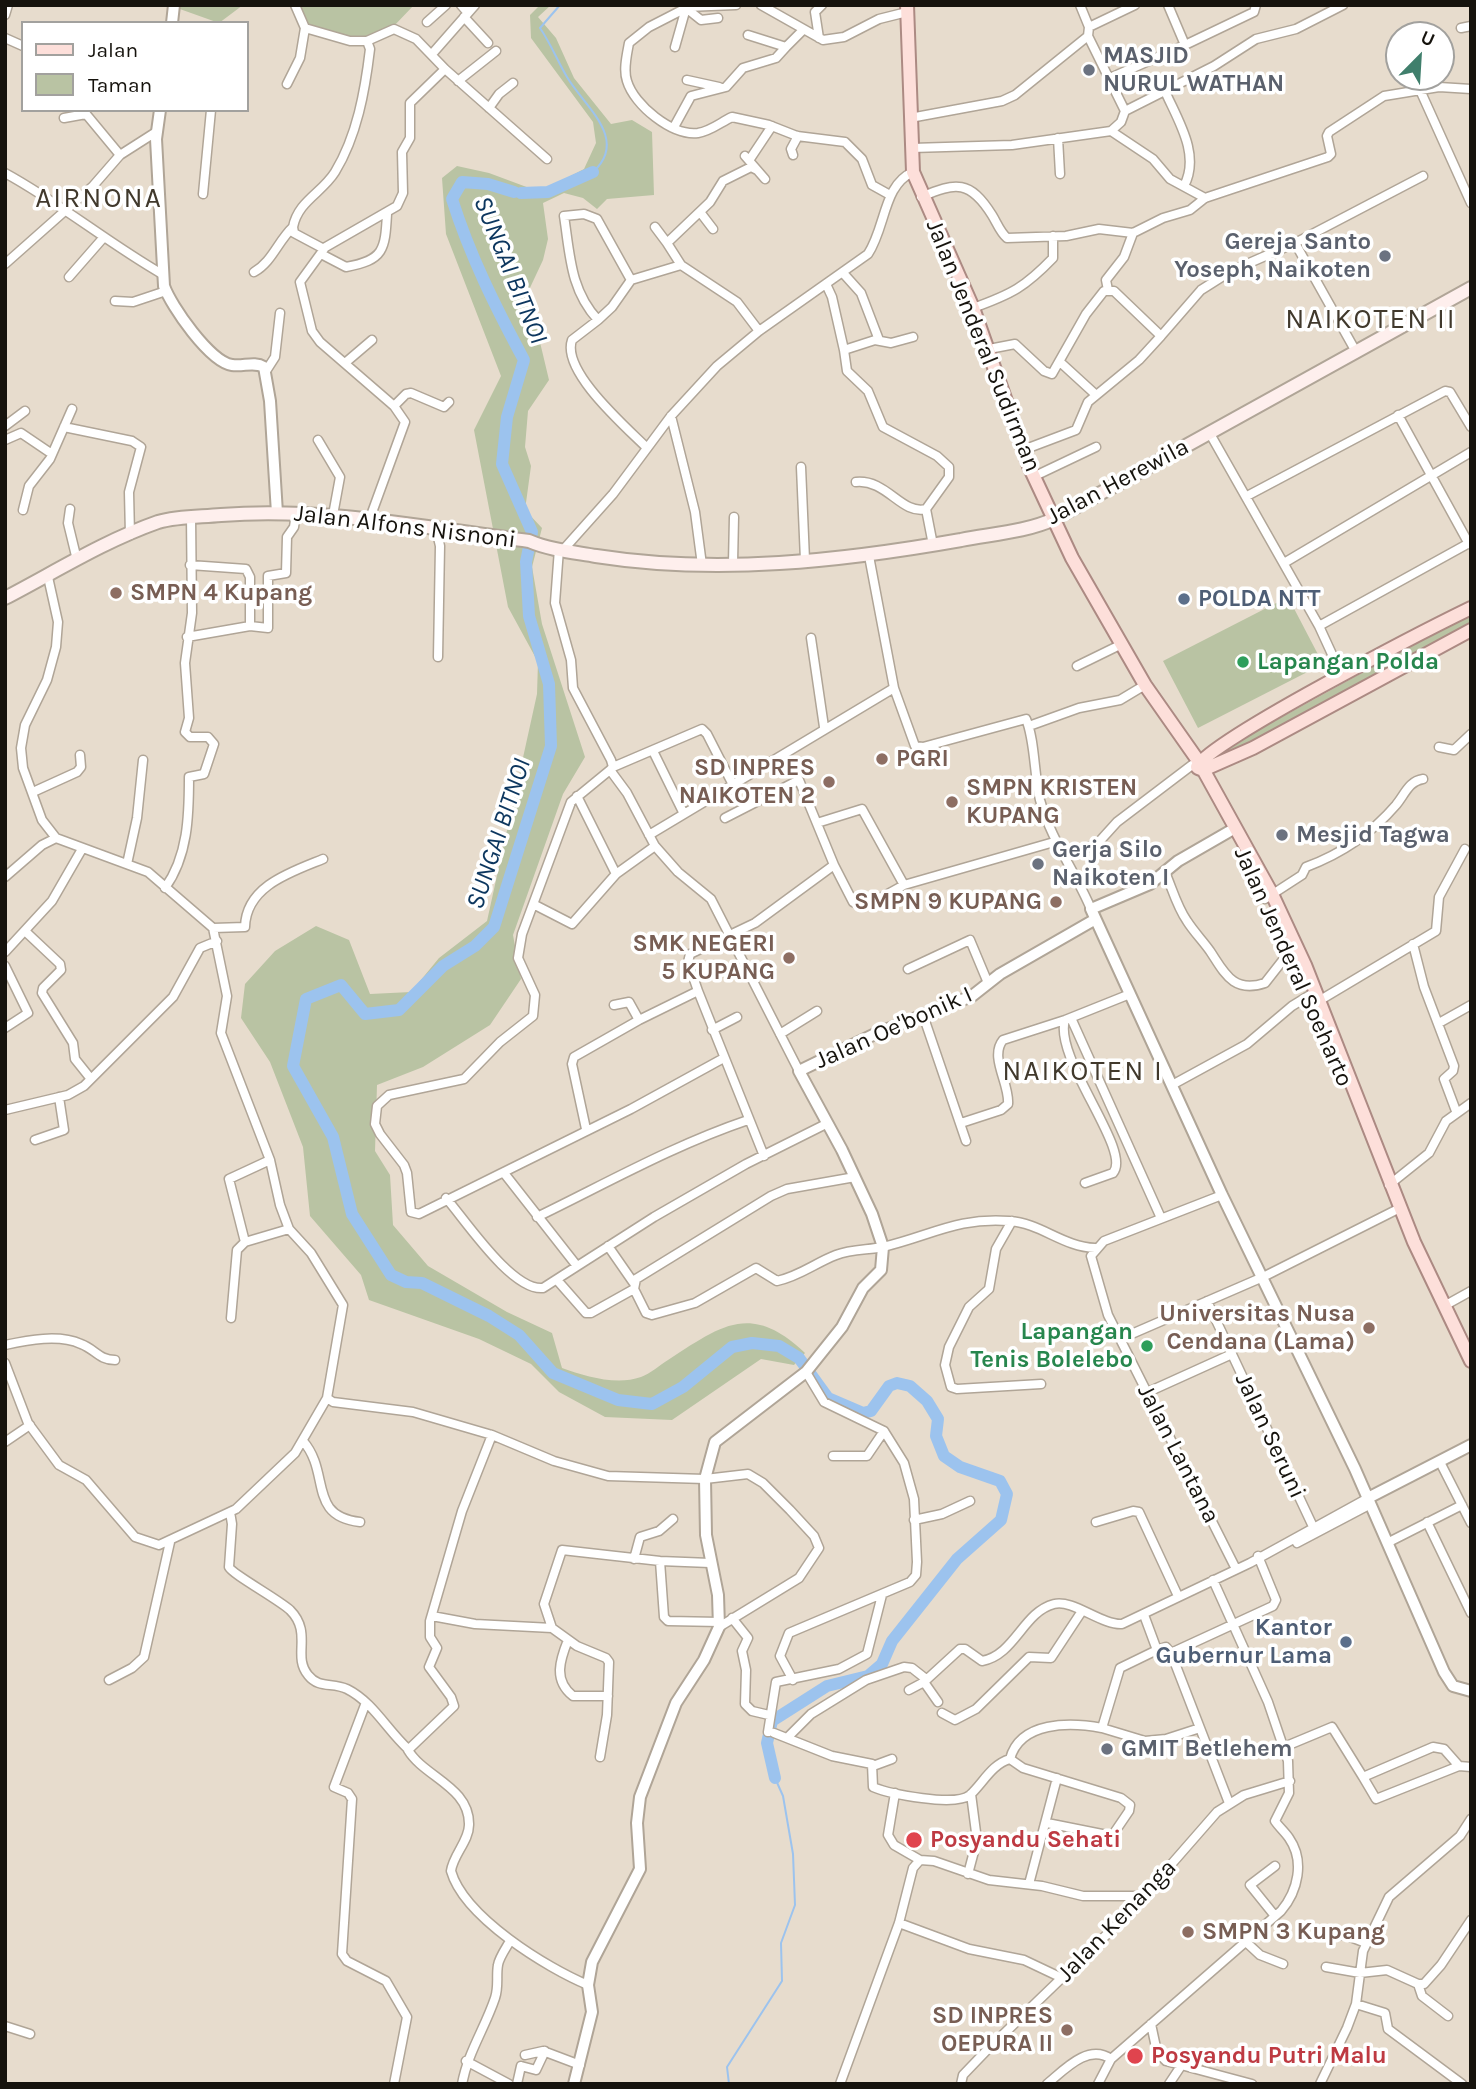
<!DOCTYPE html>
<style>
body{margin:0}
#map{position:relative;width:1476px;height:2089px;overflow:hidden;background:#e7dccd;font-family:Karla,sans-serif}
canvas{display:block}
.frame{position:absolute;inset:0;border:7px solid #16130d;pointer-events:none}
.legend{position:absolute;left:21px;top:21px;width:228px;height:91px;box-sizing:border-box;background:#fff;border:2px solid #a2a19e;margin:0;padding:9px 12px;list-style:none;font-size:21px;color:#16130d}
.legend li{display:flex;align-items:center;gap:14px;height:35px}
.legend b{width:35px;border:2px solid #a2a19e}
.north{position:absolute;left:1385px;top:21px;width:70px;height:70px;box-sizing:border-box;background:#fff;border:2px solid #a2a19e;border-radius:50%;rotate:24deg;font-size:19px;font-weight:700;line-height:28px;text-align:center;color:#16130d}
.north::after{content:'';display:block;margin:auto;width:24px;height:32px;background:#407f6c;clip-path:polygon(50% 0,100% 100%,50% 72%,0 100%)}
</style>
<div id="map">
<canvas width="1476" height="2089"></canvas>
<div class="frame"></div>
<ul class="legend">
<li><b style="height:9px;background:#fddfda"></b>Jalan</li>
<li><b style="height:19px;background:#b9c3a3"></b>Taman</li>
</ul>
<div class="north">U</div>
</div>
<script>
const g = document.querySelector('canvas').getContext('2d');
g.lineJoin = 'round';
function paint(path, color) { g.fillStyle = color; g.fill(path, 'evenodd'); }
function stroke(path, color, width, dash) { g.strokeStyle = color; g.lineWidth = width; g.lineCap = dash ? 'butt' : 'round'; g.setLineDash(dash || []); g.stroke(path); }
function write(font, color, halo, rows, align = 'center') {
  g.font = font + ' Karla,sans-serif'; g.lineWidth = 7; g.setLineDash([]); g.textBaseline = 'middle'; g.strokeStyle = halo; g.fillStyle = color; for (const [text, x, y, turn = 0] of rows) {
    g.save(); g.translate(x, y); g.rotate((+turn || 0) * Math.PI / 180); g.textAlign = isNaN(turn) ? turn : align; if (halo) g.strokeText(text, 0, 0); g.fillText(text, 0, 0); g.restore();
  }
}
paint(new Path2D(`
 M179,5H243L219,23L177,8Z
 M296,5H414L393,27L367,43L313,32Z
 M540,5H551L538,17L556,38L574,78L611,124L632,120L652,132L654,195L607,199L597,209L583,198L564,193L543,203L548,239L543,260L528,292L549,380L528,411L525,447L531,466L525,510L542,528L532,567L542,624L585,757L563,794L513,935L521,979L490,1025L423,1067L377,1085L375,1151L390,1175L393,1225L428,1266L507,1312L552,1333L562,1368C585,1376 616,1386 641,1377C650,1374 660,1365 668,1360C722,1325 751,1302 805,1353L794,1365L761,1359L672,1420L605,1417L559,1392L531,1364L479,1339L369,1300L361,1275L310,1216L303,1147L270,1062L241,1018L245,984L275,951L316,926L349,940L370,994L411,992L439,958L487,921L537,694L538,662L508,607L474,430L501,376L446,234L442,178L457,166L489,173L540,192L584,169L596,143L593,122L531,38L530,15Z
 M1288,597L1323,664L1198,728L1163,661Z
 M1471,613V627L1277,733L1212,760L1262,728Z`), '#b9c3a3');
stroke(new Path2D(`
 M560,5L540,28C551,44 557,60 567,77C583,105 630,139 593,172
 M729,2084L727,2067L782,1981L781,1943L795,1905L793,1854L783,1796L775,1778`), '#9cc3ee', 2);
stroke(new Path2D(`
 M514,192L488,184L462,182L452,199C470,256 496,308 524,360L507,417L502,464L532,532L526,562L529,616L549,684L551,746L494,927L475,946L443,966L399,1010L365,1014L341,985L306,999L293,1066L333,1137L352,1214L391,1275L406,1282L422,1283L489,1316L519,1335L553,1373L618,1400L652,1404L683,1387L732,1347L752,1343L779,1346L799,1358L828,1398L863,1413L871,1411L889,1386L897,1383L910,1386L927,1401L938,1419L936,1436L944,1456L960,1467L1000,1481L1007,1494L1001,1520L957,1559L892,1641L882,1664L868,1676L827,1686L772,1721L767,1743L775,1778
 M521,193L548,192L593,172`), '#9cc3ee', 12);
const minor = new Path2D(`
 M295,5L305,28L350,41H367L370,49C365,91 357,136 335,172C322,193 298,201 293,227L294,233L324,249L300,282L312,331L320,342L394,406L405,422L370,518
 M461,5L468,13
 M685,5L684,9L649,27L629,43C627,54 623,70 627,81C634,105 672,136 698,133C711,131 721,122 732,117L769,125L797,136L845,142L862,159L872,185L890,195
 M761,5L823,40L844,37L879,19L907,12
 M1080,5L1089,27L1135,5
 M686,7L736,5
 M5,15L8,5
 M464,17L488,43
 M427,22L446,5
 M1089,27L1088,36L1125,111
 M1461,28L1471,26
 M748,35L786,47L803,30
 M5,38L23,46
 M819,38L815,12L822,5
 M367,41L394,29L416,39L445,69L547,159
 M1185,45L1254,12L1256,5
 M675,47L686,8L701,20L718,18
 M432,54L475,5
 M1110,78L1185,45L1168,5
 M687,80L719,87
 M458,81L496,51
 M287,84L300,58L305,28
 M1164,89C1177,119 1201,154 1184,186
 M1420,90L1471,203
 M489,108L499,94L513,83
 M64,118L86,114L120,155
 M910,118L1002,101L1015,95L1088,36
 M674,127L691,96L726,87L743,68L776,58L786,47
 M1111,131L1153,159L1170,179L1205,198
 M1058,138L1060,174
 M912,148L1012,145L1111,131L1121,122L1125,111L1214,66L1256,39L1296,29L1343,5
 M793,155L791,149L798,136
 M745,156L765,179
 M750,159L772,126
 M757,170L751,167L723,181L710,202L667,243L681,265L737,302L759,331
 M5,173C60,203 108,243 162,274
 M203,194L211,110
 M921,197C956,182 970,180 992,215C997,223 1000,232 1007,238L1066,236L1099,229L1133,233L1163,218L1190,210L1205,198L1328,157L1331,154L1327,136L1329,132L1384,96L1439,87L1471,89
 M700,212L713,229
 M655,227L667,243
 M1295,243L1423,176
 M324,248L397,206L403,193L402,152L410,138V103L445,69
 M323,255L346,267C384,260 385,250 387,214
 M5,264L93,186L120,155L156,132
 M254,272C272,262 278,241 293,227
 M843,273L861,293L879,340
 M69,277L104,237
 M631,280L597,219L584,214L564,216C570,254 570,290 598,320L612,307L631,280L681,265
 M826,284L832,297L844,350
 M1108,290L1106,280L1124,257L1133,233
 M115,301L133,302L166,291
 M973,308C1012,294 1025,287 1053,258V236
 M598,320L572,340C561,371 626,427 647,448
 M913,337L891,343L875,340L844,350L847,371L868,391L883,427L937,456L949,467V477L926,509L933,545
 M989,349L1015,344L1044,371L1052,374L1086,314L1104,291H1114L1161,336L1201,290L1231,271L1295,243L1355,350
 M1060,362L1095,394
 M345,363L372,340
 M266,371L275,357L280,313
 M394,406L406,394L411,393L444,407L449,402
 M1398,415L1469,544
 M671,416L695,512L702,565
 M5,426L25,411
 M64,427L132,441L141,447L129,492L130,535
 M1209,432L1319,626L1471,542
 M5,440L21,433L52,454
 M318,440L340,477L333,515
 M1023,450L1076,430L1088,402L1139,360L1161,336
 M801,467L805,560
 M1035,476L1096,447
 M856,482C887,479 901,515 926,509
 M1247,496L1445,391L1450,392L1471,427
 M70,509L68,523L77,560
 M23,510L29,486L50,459L72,409
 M436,529L440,546L438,657
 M559,549L555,603L571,660L573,688L611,760L613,767L610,770L627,793L655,846L678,872L711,899L799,1071
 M563,550L613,494L671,416L717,366L759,331L868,254C886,227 883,185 913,172
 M869,556L894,688L915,746L923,747L1026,719C1035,740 1034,775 1040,800C1051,840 1075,871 1091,909
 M733,563L734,517
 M1284,563L1471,452
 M190,565L246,569L250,577V626
 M48,577L58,622L56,647L47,680L25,725L21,748L23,768L42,820L56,838L148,872L213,928L227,996L221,1033L270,1160L280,1205L289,1229L311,1253L343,1305L327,1398L333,1402L413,1412L492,1435L554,1461L608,1476L705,1479L748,1474L763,1483L790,1510L814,1536L819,1548L799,1578L719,1627
 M1319,626L1342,676
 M187,637L250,626L268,628V576L286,573L287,537L294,527L296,513
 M811,638L824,727
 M1077,666L1122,644
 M1029,726L1079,708L1120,700L1145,685
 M1439,747L1454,750L1471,734
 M653,751L683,812
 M613,767L702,729L707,734L732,783
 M610,770L571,802L522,934L518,958L535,995L533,1016L500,1042L464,1079L389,1095L377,1106L375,1124L380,1134L404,1165L407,1173L411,1212L419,1214L631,1109L722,1059
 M33,792L77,772L81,767L80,755
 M577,796L616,874
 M817,823L862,809L904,885L1054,842
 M649,835L894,688
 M1065,858L1098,843L1117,822L1192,765
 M127,864L137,818L143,760
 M834,865L853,902L859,905L875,901L904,885
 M1165,872C1172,888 1177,907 1187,921C1194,932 1203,941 1210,951C1224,972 1233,994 1265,983L1283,960L1293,953
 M5,877L42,845L56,838
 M165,888C188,856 189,816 189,777L204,774L214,744L208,737H190L185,732L189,718L185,663L192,613L191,516
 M1265,899L1302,875L1306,867C1341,854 1372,833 1396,805C1405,794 1409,781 1423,779
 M535,905L572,924L616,874L655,846
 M213,928L245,927C246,886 291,872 323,859
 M26,932L60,964L61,970L43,988L42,993L73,1043L75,1059L91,1079
 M1413,944L1424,987L1454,1066L1453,1071L1444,1079L1456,1111
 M5,952L52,901L82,849
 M5,966L28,1013L5,1028
 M908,969L970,940L988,983
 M698,991L688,962L690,954L755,923L834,865L799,780L725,818
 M1317,1002L1436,931L1439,897L1465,849
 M614,1005L629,1002L639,1020
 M923,1015L966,1141
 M1071,1018L1161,1218
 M1065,1020C1053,1058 1133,1151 1113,1173L1085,1183
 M1439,1023L1471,1005
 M712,1030L737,1017
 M780,1034L817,1011
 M1172,1085L1247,1044L1292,1006L1315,992
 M5,1110L68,1095L84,1086L173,997L200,948L217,941
 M961,1123L1001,1110L1008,1104C1010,1084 989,1057 1003,1040L1065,1020L1130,994
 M586,1129L572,1064L574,1057L639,1020L698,991L764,1156
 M35,1140L64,1130L59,1097
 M504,1173L577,1266
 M1389,1185L1429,1153L1446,1121L1471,1103
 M1222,1195L1104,1241L1091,1256L1108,1315L1236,1569
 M446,1198C466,1221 512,1291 543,1288L654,1217L746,1164L826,1124
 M537,1217C607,1183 674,1145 748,1120
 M1012,1221L996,1249L989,1289L969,1307L949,1347L945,1365L951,1387L957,1389L1041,1384
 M245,1242L229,1179L270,1160
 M608,1246L633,1282
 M557,1280L586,1313H591L634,1289L636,1279L771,1196L787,1189L855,1177
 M634,1289L646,1313L652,1315L695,1303L756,1268L777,1281C800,1276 815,1263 836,1255C851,1249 868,1250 883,1247C930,1236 958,1217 1009,1221C1041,1223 1063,1247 1095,1248
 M1207,1301L1316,1533
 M1444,1306L1471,1291
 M231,1318L237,1250L245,1242L289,1229
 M1120,1339L1263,1277L1396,1210
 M5,1345C28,1340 59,1334 81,1344C95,1349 99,1360 115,1360
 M5,1363L28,1423L59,1465L86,1480L135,1537L159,1545L236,1509L295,1453L327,1398
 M1148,1392L1232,1354
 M492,1435L462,1511L430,1621V1637L437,1648L429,1667L451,1697L454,1706L408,1750C424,1777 470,1787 469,1825C469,1841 453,1855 451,1871C464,1917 547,1968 588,1985
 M303,1441C331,1473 307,1516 360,1522
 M5,1442L30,1425
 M833,1456H867L884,1431
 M1442,1466L1471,1523
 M230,1512L232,1524L229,1567C232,1574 278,1599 290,1610C313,1633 292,1656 308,1675C319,1689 332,1682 347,1689C373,1702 387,1730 408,1749
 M914,1520L942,1514L970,1501
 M1096,1522L1133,1511L1139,1512L1178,1596
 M1427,1522L1471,1613
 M1297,1543L1371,1504
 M1387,1543L1462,1505
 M634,1559L640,1537L659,1531L673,1519
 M660,1561L664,1617L668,1621L720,1622
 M1144,1615L1157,1650L1166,1647L1171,1653L1273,1606L1276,1600L1258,1556
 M432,1616L475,1624L552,1628L577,1646L606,1658L609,1662L607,1715L600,1757
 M732,1618L748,1638L742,1651L746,1670L745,1704L752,1711L769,1715
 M552,1628L544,1604L562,1550L660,1561L710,1563
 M568,1640C560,1660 553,1680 573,1696H608
 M1157,1650L1120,1668L1102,1728L1145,1741L1166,1739L1200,1728
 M1171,1653L1229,1803
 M109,1680L132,1668L144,1657L170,1542
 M793,1680L780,1656L789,1633L910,1582L916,1575L917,1562L914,1499L904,1463L884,1431L824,1402L806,1372
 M924,1682L938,1702
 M909,1690L924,1682L960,1649H965L982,1661C1015,1655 1023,1612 1054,1604C1073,1599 1101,1625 1122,1624L1250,1563L1368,1498
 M365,1705L334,1787L348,1793L352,1799L342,1954L347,1961L386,1981L407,2017L394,2084
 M942,1713L955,1720L976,1709L1029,1657L1051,1658L1082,1611
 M768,1732L776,1682L839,1669L867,1654L882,1595
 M774,1733L832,1756L872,1764L873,1787C890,1794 955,1807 970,1795C983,1783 992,1764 1010,1759C1020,1721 1070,1722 1102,1728
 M788,1737L811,1714L866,1680L904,1667L912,1668L926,1679
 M1284,1747L1332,1727L1363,1777L1433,1747L1444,1749L1459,1766L1471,1767
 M1010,1759L1023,1768L1121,1798L1130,1805L1129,1811L1112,1836L1047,1823
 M873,1766L892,1759
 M1363,1777L1376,1799L1459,1766
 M895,1793L888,1835L894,1845L920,1860
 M1275,1866L1250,1885L1275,1916
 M968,1874L977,1840L971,1794
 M1029,1884L1057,1778
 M899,1923L969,1949L1024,1960L1062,1978
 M1320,1932L1348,1936L1366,1943
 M1246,1942L1260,1955L1283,1964
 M1326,1967L1360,1973L1387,1970L1418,1984H1424L1441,1965L1471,1920
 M1418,1984L1422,1996L1448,2016
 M1356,2004L1385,2013L1388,2029L1462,2084
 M1151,2024L1157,2052L1166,2061L1252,2084
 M5,2026L30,2034
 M525,2055L543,2051L580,2065
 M466,2061L509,2084
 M462,2084C468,2052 485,2028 495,1998C499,1986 496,1976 498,1965C499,1958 506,1948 510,1941
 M517,2084L521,2066L536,2070L545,2051
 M840,2084L899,1923L913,1868L920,1860L934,1861L989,1880L1042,1886L1083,1896H1143
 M961,2084L963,2075L987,2050L1127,1915L1217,1812L1244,1795L1290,1781
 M1047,2084C1064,2070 1088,2043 1111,2059L1281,1911C1298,1891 1305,1861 1289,1838C1285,1832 1279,1827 1275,1821L1289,1793L1288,1761L1268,1702L1213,1580
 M1098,2084L1111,2059
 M1169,2084L1181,2066
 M1320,2084L1347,2028L1356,2004L1363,1951L1389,1897L1460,1836L1471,1819`);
const tertiary = new Path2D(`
 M172,23L174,5
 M160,110L156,139L164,286C171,306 210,362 232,365C243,367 254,361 264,367L270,401L277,513
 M1230,831L1178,861L1150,884L1091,909L1222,1195L1355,1469L1444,1672L1453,1686L1471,1691
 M1368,1498L1471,1445
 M574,2084L592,2012L588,1985L592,1962L640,1869L637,1823L640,1797L676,1703L704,1660L719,1627L718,1595L706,1535L705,1479L715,1442L806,1372L842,1327L863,1288L881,1270L883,1247L872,1214L842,1150L799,1071L875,1034L972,996L1000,974L1094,920`);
const secondary = new Path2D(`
 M5,598C55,572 104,541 158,522C179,516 200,517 221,515C325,507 426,528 529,541C550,550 573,552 596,556C717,575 842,561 961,540C991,534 1026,532 1054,519L1471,288`);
const primary = new Path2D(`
 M907,5L913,172L973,308L1029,466L1072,558L1145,685L1199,762L1272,894L1305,965L1414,1242L1471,1361
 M1197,767C1205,743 1434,626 1471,608
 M1198,768L1203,770L1253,748L1471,630`);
stroke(minor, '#b0a597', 11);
stroke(tertiary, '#b0a597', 14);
stroke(secondary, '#b0a597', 16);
stroke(primary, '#ac8a83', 16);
stroke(minor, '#fff', 8);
stroke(tertiary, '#fff', 10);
stroke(secondary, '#feefed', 12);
stroke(primary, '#fddfda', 12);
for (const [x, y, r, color] of [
 [1089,70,7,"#6b7280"],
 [1385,256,7,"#6b7280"],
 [116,593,7,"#8d6e63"],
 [1184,599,7,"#5c6f8a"],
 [1243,662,7,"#2e9e5b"],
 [882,759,7,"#8d6e63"],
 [829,782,7,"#8d6e63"],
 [952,802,7,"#8d6e63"],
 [1282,835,7,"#6b7280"],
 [1038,864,7,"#6b7280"],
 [1056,902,7,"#8d6e63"],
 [789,958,7,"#8d6e63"],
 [1369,1328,7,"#8d6e63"],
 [1147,1346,7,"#2e9e5b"],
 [1346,1642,7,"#5c6f8a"],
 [1107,1749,7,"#6b7280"],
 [914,1840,9,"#e0444e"],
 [1188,1932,7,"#8d6e63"],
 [1067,2030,7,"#8d6e63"],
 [1135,2056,9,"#e0444e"]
]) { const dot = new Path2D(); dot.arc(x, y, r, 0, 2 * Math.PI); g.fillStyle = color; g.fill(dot); stroke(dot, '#fff', 2.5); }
write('bold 24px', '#5b616d', '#fff', [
 ["MASJID",1103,56],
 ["NURUL WATHAN",1103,84],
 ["Gereja Santo",1371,242,"right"],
 ["Yoseph, Naikoten",1371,270,"right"],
 ["Mesjid Tagwa",1296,835],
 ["Gerja Silo",1052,850],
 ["Naikoten I",1052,878],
 ["GMIT Betlehem",1121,1749]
], 'left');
write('24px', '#16130d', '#fff', [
 ["Jalan Jenderal Sudirman",983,346,68],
 ["Jalan Herewila",1118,482,-28],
 ["Jalan Alfons Nisnoni",405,527,7],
 ["Jalan Jenderal Soeharto",1293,967,66],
 ["Jalan Oe'bonik I",894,1028,-24],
 ["Jalan Seruni",1270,1436,65],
 ["Jalan Lantana",1178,1454,63],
 ["Jalan Kenanga",1117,1921,-46]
]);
write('bold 24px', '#785e54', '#fff', [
 ["SMPN 4 Kupang",130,593,"left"],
 ["PGRI",896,759,"left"],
 ["SD INPRES",815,768],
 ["NAIKOTEN 2",815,796],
 ["SMPN KRISTEN",966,788,"left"],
 ["KUPANG",966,816,"left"],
 ["SMPN 9 KUPANG",1042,902],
 ["SMK NEGERI",775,944],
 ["5 KUPANG",775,972],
 ["Universitas Nusa",1355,1314],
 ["Cendana (Lama)",1355,1342],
 ["SMPN 3 Kupang",1202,1932,"left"],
 ["SD INPRES",1053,2016],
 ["OEPURA II",1053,2044]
], 'right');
write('bold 24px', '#4e5e75', '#fff', [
 ["POLDA NTT",1198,599],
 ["Kantor",1332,1628,"right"],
 ["Gubernur Lama",1332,1656,"right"]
], 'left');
write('bold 24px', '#27864d', '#fff', [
 ["Lapangan Polda",1257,662],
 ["Lapangan",1133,1332,"right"],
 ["Tenis Bolelebo",1133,1360,"right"]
], 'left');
write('bold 24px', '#be3a42', '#fff', [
 ["Posyandu Sehati",930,1840],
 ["Posyandu Putri Malu",1151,2056]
], 'left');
write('italic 26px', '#0c365e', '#fff', [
 ["SUNGAI BITNOI",510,270,68],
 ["SUNGAI BITNOI",499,834,-72]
]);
g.letterSpacing = '2px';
write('28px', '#41392c', '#fff', [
 ["AIRNONA",99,199],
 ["NAIKOTEN II",1371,320],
 ["NAIKOTEN I",1083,1072]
]);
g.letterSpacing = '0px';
</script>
